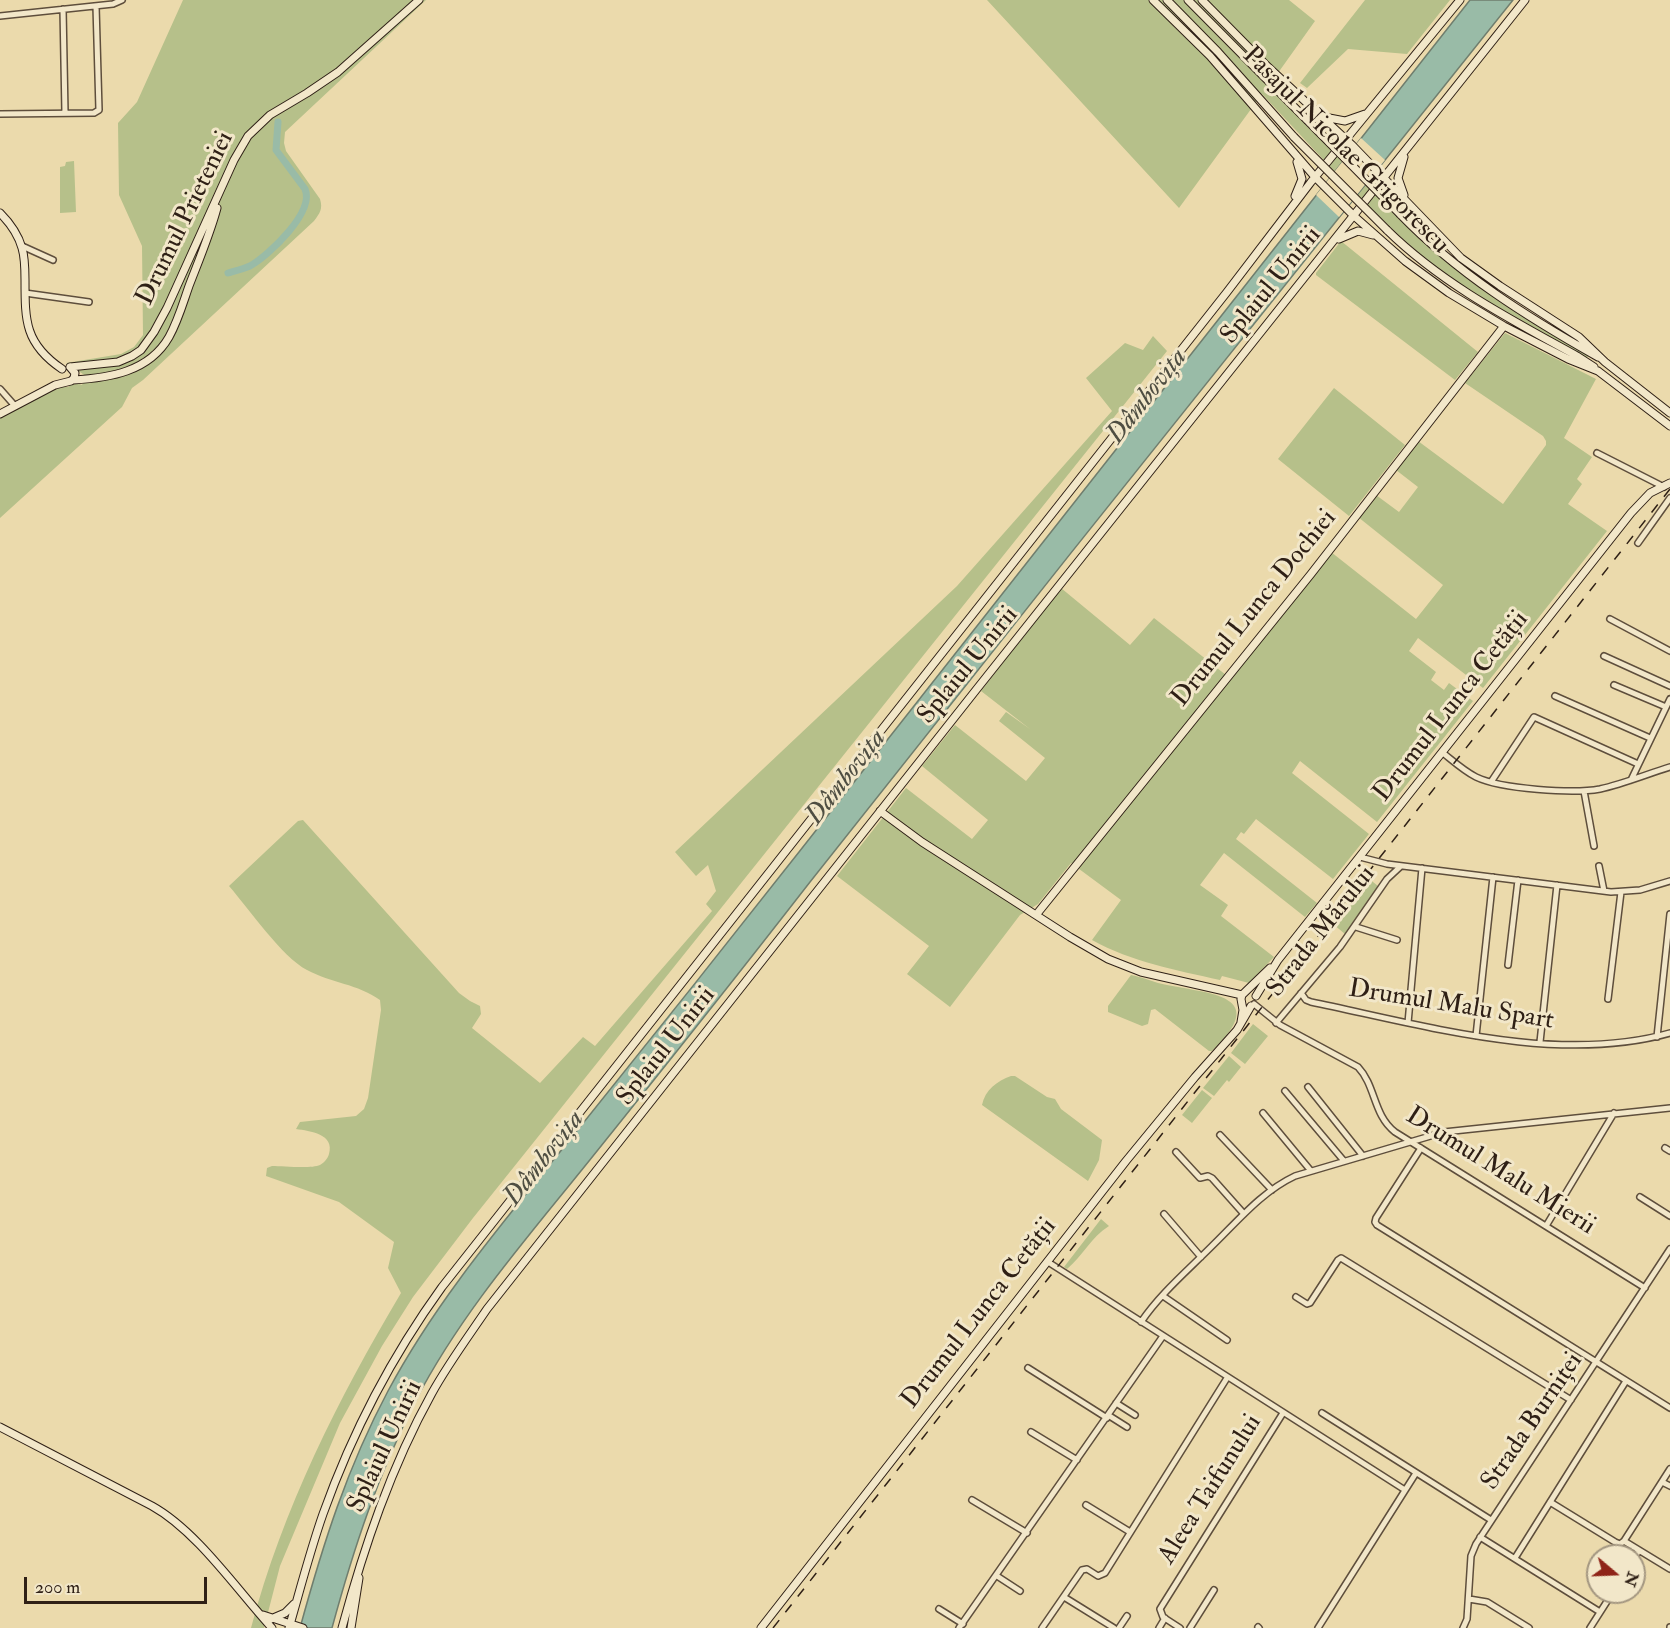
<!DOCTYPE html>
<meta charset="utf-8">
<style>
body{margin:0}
#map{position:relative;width:1670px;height:1628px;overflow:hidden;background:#ebdaac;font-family:"IM FELL Double Pica",serif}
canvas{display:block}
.north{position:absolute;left:1586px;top:1544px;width:60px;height:60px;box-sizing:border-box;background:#f2e7c9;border:2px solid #a49781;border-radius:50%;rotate:109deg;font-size:16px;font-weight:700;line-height:24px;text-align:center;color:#2f2016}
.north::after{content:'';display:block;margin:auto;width:21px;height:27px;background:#8f2418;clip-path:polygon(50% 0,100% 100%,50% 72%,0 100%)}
.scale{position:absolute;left:24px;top:1577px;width:183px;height:27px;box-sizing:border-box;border:3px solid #2f2016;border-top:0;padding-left:8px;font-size:18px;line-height:21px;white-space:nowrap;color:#2f2016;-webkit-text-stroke:4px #f2e7c9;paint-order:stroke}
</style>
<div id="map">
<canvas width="1670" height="1628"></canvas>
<div class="north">N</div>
<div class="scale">200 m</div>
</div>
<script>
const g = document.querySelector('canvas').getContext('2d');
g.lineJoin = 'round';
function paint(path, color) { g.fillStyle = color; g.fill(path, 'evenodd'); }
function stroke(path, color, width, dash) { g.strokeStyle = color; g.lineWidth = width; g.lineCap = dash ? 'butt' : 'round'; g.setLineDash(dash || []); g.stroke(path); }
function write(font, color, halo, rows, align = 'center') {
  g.font = font + ' "IM FELL Double Pica",serif'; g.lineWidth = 6; g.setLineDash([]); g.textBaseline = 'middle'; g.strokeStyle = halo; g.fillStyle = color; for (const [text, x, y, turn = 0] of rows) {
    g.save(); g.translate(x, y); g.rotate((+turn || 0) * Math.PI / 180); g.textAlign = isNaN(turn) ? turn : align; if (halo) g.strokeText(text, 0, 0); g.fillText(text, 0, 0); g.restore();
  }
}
paint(new Path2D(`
 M183,0H426L285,132L284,143L286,151L320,199C323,209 320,213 314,221L143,380L132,388L122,407L0,518V416L55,387H68L74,382L82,385L86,376L66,363L121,354L134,347L143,335L142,246L119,195L118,123L137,102Z
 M987,0H1289L1315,21L1268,87L1439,255L1489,294L1589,356L1586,358L1485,301L1432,264L1414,250L1349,187L1262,94L1179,208Z
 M1365,0H1450L1407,54L1348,49L1307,88L1300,83Z
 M74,161L76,212L60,213V167L65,166L66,162Z
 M1341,241L1478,352L1455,380L1316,275V273Z
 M1505,333L1596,379L1564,438L1592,457L1577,479L1582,484L1568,504L1607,531L1483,688L1418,638L1409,651L1436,672L1431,680L1444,690L1449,683L1473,701L1377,822L1300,761L1292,773L1369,834L1333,879L1256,819L1244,834L1241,832L1236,839L1317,903L1305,917L1224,853L1200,885L1228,905L1221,916L1274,957L1249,983L1222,976L1220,980C1176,970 1132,962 1092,940L1121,900L1071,863L1038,904L1020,915L950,1007L907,974L929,946L837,876L906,788L972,839L988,820L922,766L955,725L1026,781L1045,758L999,721L1006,712L1030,729L981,691L1061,588L1130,645L1154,618L1231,679L1331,552L1416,619L1443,585L1358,517L1376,495L1399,512L1418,487L1396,470L1418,441L1503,504L1546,445V441L1543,436L1465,383Z
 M1153,336L1167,351L473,1218L413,1297L382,1346L340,1423L280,1566L264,1628H251C283,1508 338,1399 401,1293L388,1268L394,1242L339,1202L266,1176L267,1168L272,1166C283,1166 311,1169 320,1165C324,1163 328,1158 329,1154C335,1134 310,1131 296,1129L300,1122L356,1116L364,1109L368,1098L381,1010L380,1000C358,984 331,983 307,970C282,957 249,909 229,886L298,821L303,820L459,993L470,1001L480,1006L481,1014L472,1028L540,1083L583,1037L595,1046L712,911L706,904L716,891L708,865L696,876L675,852L957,586L1112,411L1086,378L1125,343L1143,350Z
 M1334,388L1405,445L1349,516L1278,459Z
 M1368,878L1378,886L1345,934L1333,924Z
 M1131,975C1143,977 1155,983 1167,985C1211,994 1271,995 1212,1051H1209L1155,1009L1151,1010L1148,1024L1142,1026L1108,1012V1006Z
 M1253,1024L1268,1036L1245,1064L1231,1053Z
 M1229,1056L1241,1067L1229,1082L1227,1080L1214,1096L1203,1088Z
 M1011,1076H1015L1047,1097L1055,1099L1061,1109L1102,1140L1099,1160L1088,1181L982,1105C985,1090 997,1081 1011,1076Z
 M1202,1090L1212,1098L1192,1123L1182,1115Z
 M1101,1219L1109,1226C1091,1237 1083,1256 1067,1269L1064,1267Z`), '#b6c08a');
const water = new Path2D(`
 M1470,0H1513C1278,293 1043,587 810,882C737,976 663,1069 589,1161C528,1237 461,1313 416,1400C378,1475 354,1547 332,1628H300C323,1544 347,1468 388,1391C437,1299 507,1218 572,1137C648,1043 724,947 799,852C1023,568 1246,284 1470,0Z`);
paint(water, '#99bba7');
stroke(water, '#6f7d6d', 1.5);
paint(new Path2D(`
 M1361,138L1385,160L1339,217L1316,195Z`), '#ebdaac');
stroke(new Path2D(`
 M228,273C235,271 243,269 250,266C269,255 315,212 305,189L276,150L278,122`), '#99bba7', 7);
const street = new Path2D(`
 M63,9L65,113
 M0,16L113,4L122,0
 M0,114L94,113L99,110L96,6
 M22,246L53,260
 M25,293L89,302
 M0,389L15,406
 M1597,453L1664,487
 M1638,543L1670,498
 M1610,619L1670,651
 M1604,656L1670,686
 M1614,685L1666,707
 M1555,696L1650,738
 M1443,753C1453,761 1464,771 1476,777C1501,789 1573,794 1600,789C1623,784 1647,774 1670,767
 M1631,780L1670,699
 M1491,782L1534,717L1638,764
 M1584,791L1594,846
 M1360,857L1387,864L1611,892L1640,890L1670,881
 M1599,866L1604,891
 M1356,927L1397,940
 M1508,965L1518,880
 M1301,993L1306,1000L1311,1002C1423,1025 1557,1065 1670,1033
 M1608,999L1621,892
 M1254,1004L1280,1025L1358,1067C1376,1086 1373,1115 1395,1132L1645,1288
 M1276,1023L1340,947L1387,879L1401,866
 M1408,1023L1422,868
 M1476,1036L1493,877
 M1657,1037L1670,914
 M1540,1042L1557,885
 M1308,1087L1363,1156
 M1285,1091L1344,1161
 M1263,1113L1311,1171
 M1220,1135L1272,1190
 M1421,1148L1376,1218L1375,1222L1377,1225L1670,1408
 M1665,1148L1670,1151
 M1176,1152L1200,1178L1208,1176L1212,1178L1244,1214
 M1640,1197L1670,1216
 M1164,1214L1201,1257
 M1546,1226L1614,1113
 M1048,1262L1405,1490
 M1163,1296L1227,1340
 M1296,1297L1307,1304L1310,1303L1338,1260L1341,1258L1571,1400
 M1141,1322C1160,1294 1187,1271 1211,1247C1237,1222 1261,1192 1295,1176L1444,1132L1670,1108
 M1028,1368L1107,1418
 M1116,1403L1135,1415
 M1322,1413L1491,1520
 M1108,1415L1127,1427
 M1031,1432L1077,1460
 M1662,1482L1670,1486
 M972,1500L1027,1533
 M1550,1502L1615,1542L1620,1544L1624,1541L1670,1569
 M1086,1505L1130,1532
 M1480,1537L1600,1612
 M1624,1541L1670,1469
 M1515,1558L1626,1381
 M1634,1559L1639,1550
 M997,1576L1020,1591
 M1064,1597L1114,1628
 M1469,1599L1487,1602L1529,1628
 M939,1609L963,1624
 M1258,1627L1259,1628
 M959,1628L1163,1336
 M1042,1628L1082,1570L1087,1569L1098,1576L1105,1573L1227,1378
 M1119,1628L1127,1616
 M1159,1628L1165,1618
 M1180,1628L1163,1617L1160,1609L1283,1413
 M1190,1628L1214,1590
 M1318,1628L1416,1473
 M1463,1628L1467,1619L1471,1556L1476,1544L1670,1249
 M1590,1628L1613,1592
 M1670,1628V1627`);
const secondary = new Path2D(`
 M1153,0L1210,56L1315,177L1354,216L1405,261L1449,293L1504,326L1568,359L1598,371L1670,426
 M1167,0L1218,52L1294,137
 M1188,0L1307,120
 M1202,0L1265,64L1352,145L1461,258L1500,286L1579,337L1605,362L1670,413
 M1324,117L1345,121L1365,114
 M1404,157L1398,178L1404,195
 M1295,196L1302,179L1297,162
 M0,213C10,223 18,234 22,248C25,258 25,269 25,280C25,321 25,344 62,369
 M1400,214C1457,273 1527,317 1598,357
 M1387,230C1442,284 1510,319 1577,356L1594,367
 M1339,239L1358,231L1373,235
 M70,367L118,362L132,356L141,350L154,332L167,308L234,160L248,136L270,115L307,93L338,72L419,0
 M73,380C109,378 149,372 169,337C178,321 183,303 189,286C199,260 210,234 217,208
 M0,414L55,385L71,381L74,378L75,373L70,367
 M880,811L922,842L1070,937L1108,959L1141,972L1242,995
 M1036,915L1311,574L1504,326
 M1256,996L1278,960L1631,513L1650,493L1670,483
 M1241,1022L1243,1010L1241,999L1242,995L1270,968
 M0,1427L152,1506C197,1531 237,1590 272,1628
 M263,1615L303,1628
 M271,1619L285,1613L294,1604
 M289,1628C300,1590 310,1551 323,1514C352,1433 392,1356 442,1287L1227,292L1311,182L1460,0
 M342,1628C364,1547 391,1467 432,1393C448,1364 468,1337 487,1309L976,690L1525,0
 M351,1628L359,1578
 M761,1628L1126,1161L1195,1077L1237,1030L1251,1006`);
stroke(street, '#5e4e3c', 8);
stroke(secondary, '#2f2016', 9);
stroke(street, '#f2e7c9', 5);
stroke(secondary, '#f2e7c9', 7);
stroke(new Path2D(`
 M773,1628L1670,489`), '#2f2016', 1.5, [10, 10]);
const secondaryBridge = new Path2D(`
 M1307,120L1400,214
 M1294,137L1387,230`);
stroke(secondaryBridge, '#2f2016', 9, []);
stroke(secondaryBridge, '#f2e7c9', 7);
write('26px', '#2f2016', '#f2e7c9', [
 ["Pasajul Nicolae Grigorescu",1345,151,45],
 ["Drumul Prieteniei",186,219,-64],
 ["Splaiul Unirii",1272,286,-51],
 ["Drumul Lunca Dochiei",1255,609,-51],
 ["Splaiul Unirii",969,666,-51],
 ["Drumul Lunca Cetății",1452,707,-52],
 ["Strada Mărului",1322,932,-52],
 ["Drumul Malu Spart",1451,1006,9],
 ["Splaiul Unirii",667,1047,-52],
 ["Drumul Malu Mierii",1500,1172,32],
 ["Drumul Lunca Cetății",980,1314,-52],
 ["Strada Burniței",1533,1422,-56],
 ["Splaiul Unirii",386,1447,-65],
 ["Aleea Taifunului",1211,1490,-58]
]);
write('italic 27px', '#4f4e42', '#f2e7c9', [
 ["Dâmbovița",1148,397,-52],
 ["Dâmbovița",847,778,-52],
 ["Dâmbovița",545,1159,-52]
]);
</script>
